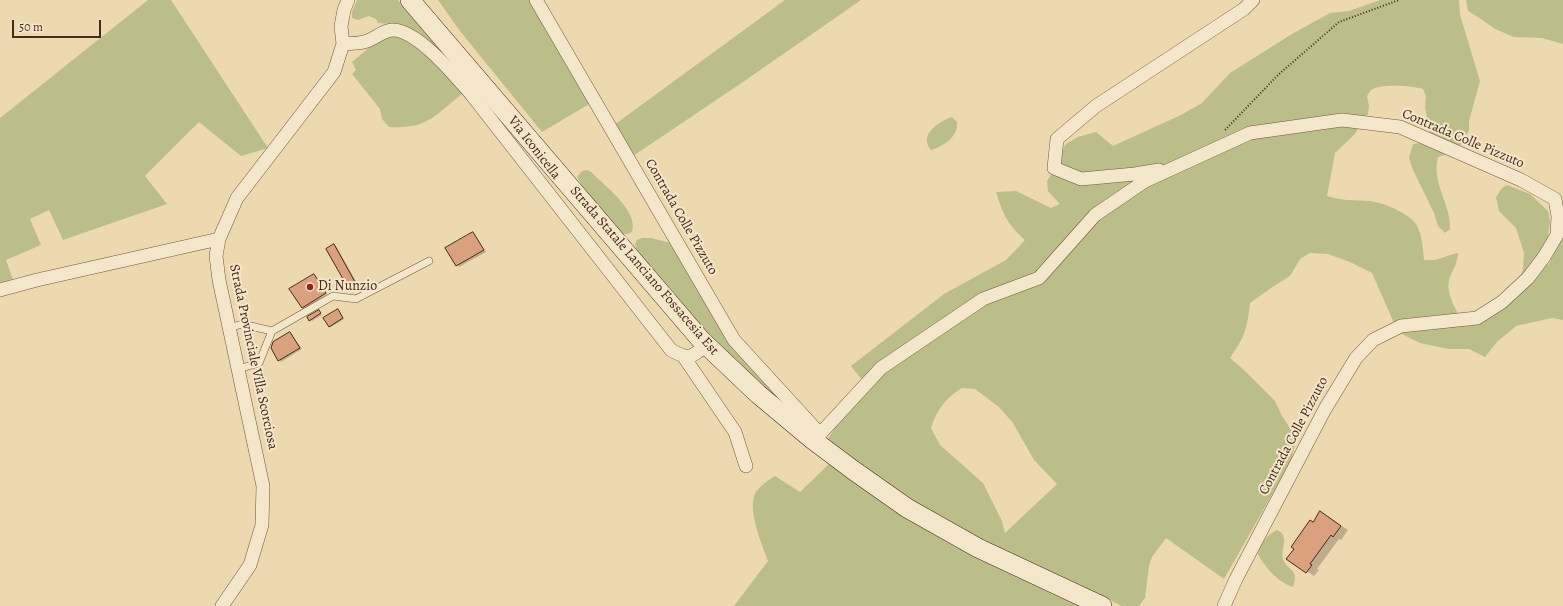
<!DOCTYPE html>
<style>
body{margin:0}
#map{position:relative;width:1563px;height:606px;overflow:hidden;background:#edd9af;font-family:Alegreya,serif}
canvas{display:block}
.scale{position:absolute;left:12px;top:20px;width:89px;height:18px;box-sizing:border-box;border:2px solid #482a1b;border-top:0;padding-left:5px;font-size:12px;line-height:14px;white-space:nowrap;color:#482a1b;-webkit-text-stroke:3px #f3e6cb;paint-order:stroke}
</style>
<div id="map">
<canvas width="1563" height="606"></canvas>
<div class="scale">50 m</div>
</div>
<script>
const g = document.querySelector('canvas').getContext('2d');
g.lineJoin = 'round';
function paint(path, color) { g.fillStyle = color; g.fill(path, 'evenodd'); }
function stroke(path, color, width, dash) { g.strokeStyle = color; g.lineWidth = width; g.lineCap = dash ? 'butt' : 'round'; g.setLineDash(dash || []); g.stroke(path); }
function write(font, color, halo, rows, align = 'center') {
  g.font = font + ' Alegreya,serif'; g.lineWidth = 4; g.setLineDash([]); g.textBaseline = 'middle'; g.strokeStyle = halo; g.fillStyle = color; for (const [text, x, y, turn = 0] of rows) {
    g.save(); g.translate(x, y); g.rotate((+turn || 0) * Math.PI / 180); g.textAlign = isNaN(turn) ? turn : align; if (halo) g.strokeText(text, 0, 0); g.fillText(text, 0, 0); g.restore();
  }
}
paint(new Path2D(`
 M148,0H171L268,148L241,156L199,122L145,176L167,204L63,240L49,210L30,219L41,245L6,260L14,283L0,287V118Z
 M357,0H398L450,61L390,24L378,23L376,19L369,16L358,20L352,18V12Z
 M438,0H532L591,103L542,132L460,31Z
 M785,0H861L743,82L633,156L614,125Z
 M1380,0H1459L1460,15L1480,81L1469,121V130L1463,143L1450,153L1438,157C1431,183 1451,204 1450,229L1445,233L1438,226L1434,213L1413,170L1409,158L1413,144L1427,142L1430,133L1425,107L1426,96L1423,89C1412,86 1379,83 1370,91C1369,93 1368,95 1367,96L1369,106L1368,114L1354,135L1335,153L1327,196C1341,201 1354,200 1369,201C1382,202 1409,213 1416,224C1422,234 1423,248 1424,260C1441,261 1443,256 1458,253C1457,264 1454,268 1450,277C1445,290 1453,303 1458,314L1473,321L1518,282L1523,270L1524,253L1516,228L1499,211L1496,197L1502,188L1507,185L1530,194L1548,211L1550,221L1547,245L1548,266L1554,253L1562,206L1563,205V320L1552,318L1516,326L1497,342L1485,357L1469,349H1449L1420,343L1398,332L1372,273L1350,262L1328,254L1310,253L1300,259L1290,276L1274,286L1250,303C1247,330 1245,336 1230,358L1245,371L1275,401L1282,416L1292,431L1295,445L1291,461L1224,579L1166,538L1152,557L1149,566L1145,598L1139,606H1122C1057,575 989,546 926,509C891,489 860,463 828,439L863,381L851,366L944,294L1006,260L1025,240C1007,224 1003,214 996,192L1016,191L1051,208L1060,204L1048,191L1047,181L1057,166L1059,155L1066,144L1078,137L1096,132L1113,146L1181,115L1202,103L1230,73L1292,34L1330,13L1349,11ZM962,388L975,389L999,407L1013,423L1034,460L1057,484L1005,533L1002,521L983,483L940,445L931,428C937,409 946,398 962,388Z
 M1466,0H1563V44L1542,38L1514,37L1495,29L1481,19L1468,11Z
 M384,35L402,37L435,61L462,94C434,116 428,129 389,127L382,119L380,109L352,74L356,70L352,62Z
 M952,117L957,122C959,136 943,147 931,150C918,135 939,121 952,117Z
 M587,170L591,172C604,185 639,211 632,232L627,234H622L586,192L577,177L582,171Z
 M642,238H651L671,243L733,341L786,400L782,407L733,364L638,254L635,244L637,240Z
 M830,463C874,497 921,529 971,555C1008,573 1047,589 1084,606H734L768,561C762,544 746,508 756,492C761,485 768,480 775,476L800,492Z
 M1277,530L1282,533C1283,536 1285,539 1284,542C1284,548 1281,553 1283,559C1288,572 1300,568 1293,587C1278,582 1265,568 1258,554C1261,542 1266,536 1277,530Z`), '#bbbe88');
paint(new Path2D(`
 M473,233L486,252L459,267L447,248Z
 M334,245L336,246L357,283L349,287L347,286Z
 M314,275L327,294L304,309L302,308Z
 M319,311L322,315L312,321L310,320Z
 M338,311L344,319L331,327L329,326Z
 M290,333L302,349L281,362L272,348Z
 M1321,512L1348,530L1341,540L1339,539L1317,569L1319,570L1314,576L1288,559Z`), '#0003');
const building = new Path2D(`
 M473,232L484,250L456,266L445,248Z
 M334,244L355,282L347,286L326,249Z
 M314,274L326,293L302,308L289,289Z
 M338,309L343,318L329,327L323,318Z
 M319,310L321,313L309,321L307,317Z
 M290,332L300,348L278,361L271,348L273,342Z
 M1320,511L1341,526L1333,537L1331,535L1310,564L1312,565L1306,573L1286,559L1294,549L1291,547L1310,520L1313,522Z`);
paint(building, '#daa17f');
stroke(building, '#482a1b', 1);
const service = new Path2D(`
 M229,328L242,324L272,331
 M238,369L259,363L272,331L333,296L356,299L429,261`);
const minor = new Path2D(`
 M536,0L734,340L820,434L814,439
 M343,44C350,43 360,44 367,41C376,38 382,31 392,30C417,29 456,77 471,94L671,350C689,360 691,358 706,345
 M1159,170L1135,174L1081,179L1054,168L1057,139L1096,106L1244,9L1253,0
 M0,290L37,280L219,239
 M684,357L735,432L746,466
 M820,434L881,368L983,299L1039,278L1095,215L1145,181L1250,133L1342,120L1400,127L1521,180L1555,199L1558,216L1557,235L1544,257L1528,278L1502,302L1477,318L1401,326L1373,340L1356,358L1325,409L1236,579L1224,606
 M222,606L250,565L262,525L263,486L219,280L216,256L219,239L237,198L334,72L343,44L341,26L344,10L348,0`);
const secondary = new Path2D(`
 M410,0L701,340L758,394L813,440L853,470L907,508L978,548L1102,606`);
stroke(service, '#715640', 8);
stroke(minor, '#715640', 14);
stroke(secondary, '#482a1b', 20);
stroke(new Path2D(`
 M1225,130L1278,75L1339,22L1399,0`), '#482a1b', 2, [1, 2]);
stroke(service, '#f3e6cb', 7);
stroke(minor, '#f3e6cb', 13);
stroke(secondary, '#f3e6cb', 19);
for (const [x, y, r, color] of [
 [310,287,4,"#8f2418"]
]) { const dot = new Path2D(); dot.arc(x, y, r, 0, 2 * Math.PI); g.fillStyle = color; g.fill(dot); stroke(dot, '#f3e6cb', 1.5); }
write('14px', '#482a1b', '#f3e6cb', [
 ["Contrada Colle Pizzuto",1463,139,23],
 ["Via Iconicella",534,148,52],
 ["Contrada Colle Pizzuto",681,217,60],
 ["Strada Statale Lanciano Fossacesia Est",644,271,49],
 ["Strada Provinciale Villa Scorciosa",253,357,78],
 ["Contrada Colle Pizzuto",1294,436,-62]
]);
write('14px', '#482a1b', '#f3e6cb', [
 ["Di Nunzio",318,287]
], 'left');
</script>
